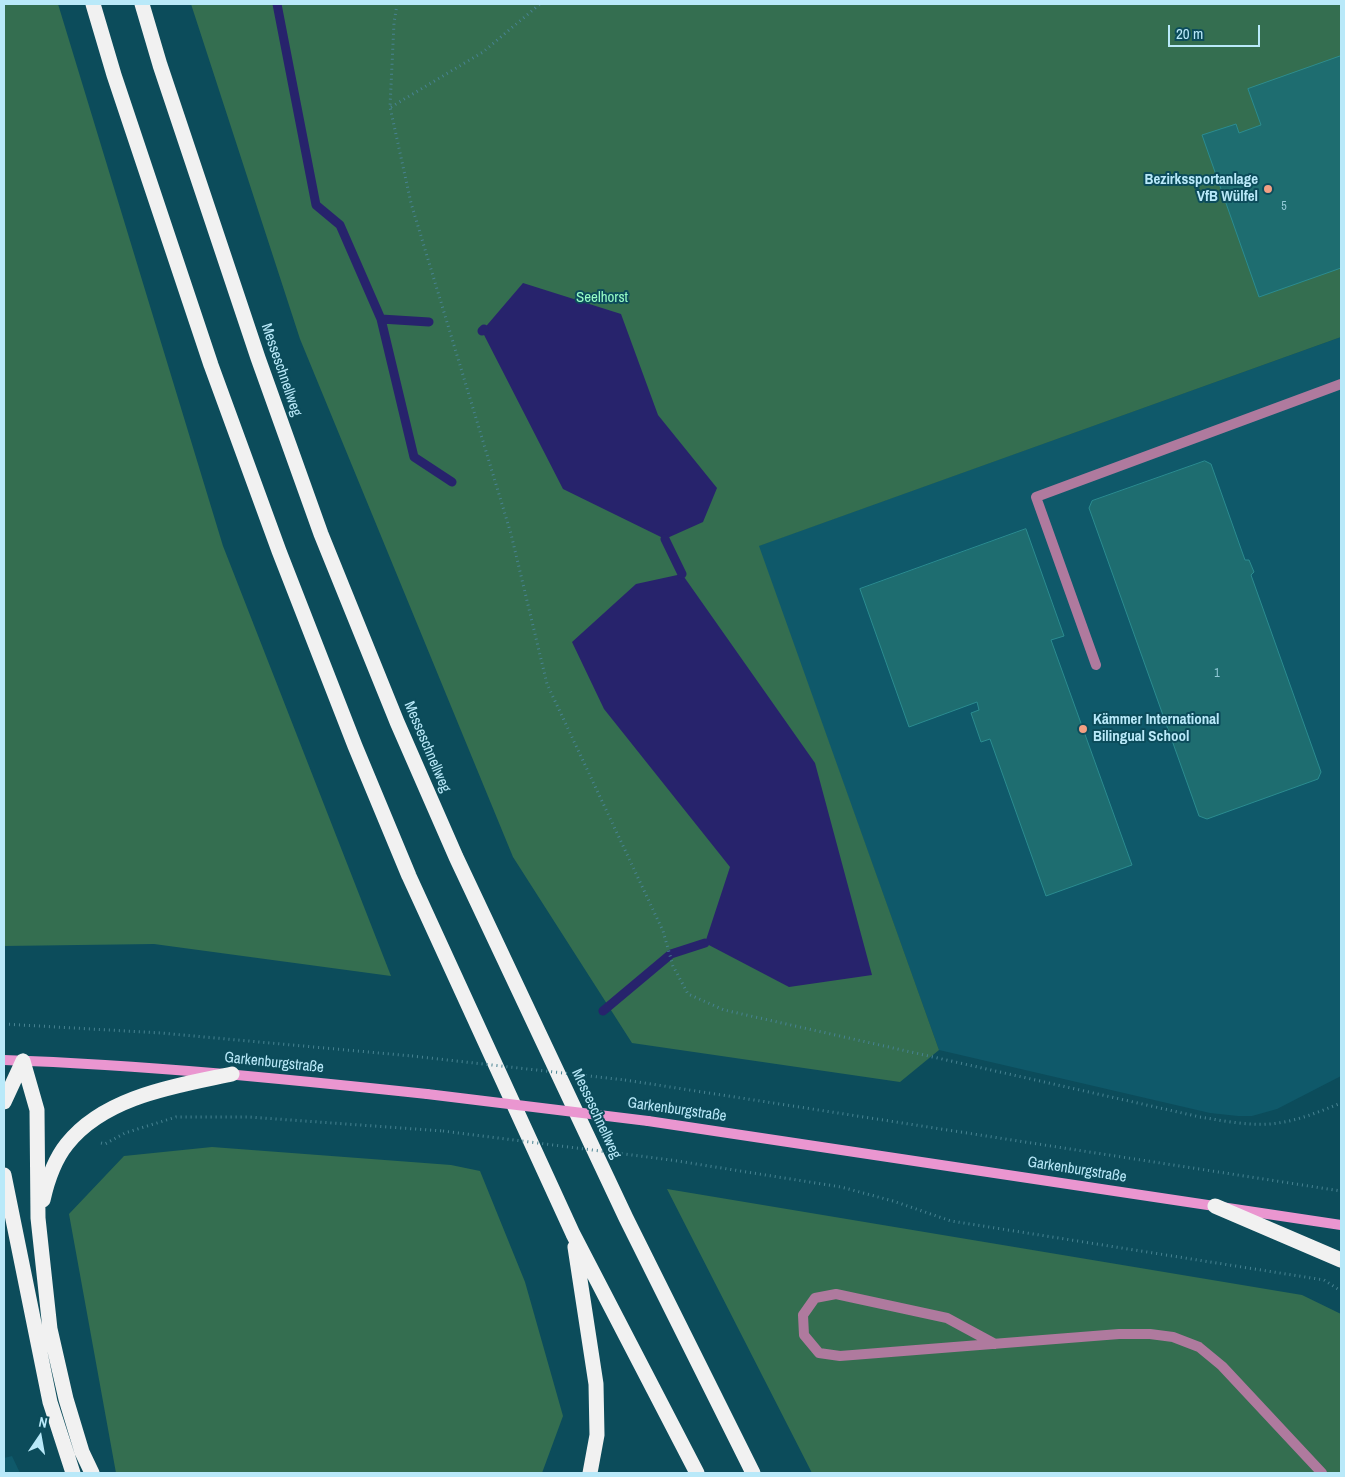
<!DOCTYPE html>
<meta charset="utf-8">
<style>
body{margin:0}
#map{position:relative;width:1345px;height:1477px;overflow:hidden;background:#0c4c5b;font-family:"Archivo Narrow",sans-serif}
canvas{display:block}
.frame{position:absolute;inset:0;border:5px solid #b9e9f9;pointer-events:none}
.north{position:absolute;left:15px;top:1412px;width:50px;height:50px;-webkit-text-stroke:4px #0c4c5b;paint-order:stroke;rotate:12deg;font-size:14px;font-weight:700;line-height:20px;text-align:center;color:#b9e9f9}
.north::after{content:'';display:block;margin:auto;width:18px;height:22px;background:#b9e9f9;clip-path:polygon(50% 0,100% 100%,50% 72%,0 100%)}
.scale{position:absolute;left:1168px;top:25px;width:92px;height:22px;box-sizing:border-box;border:2px solid #b9e9f9;border-top:0;padding-left:6px;font-size:15px;line-height:18px;white-space:nowrap;color:#b9e9f9;-webkit-text-stroke:4px #0c4c5b;paint-order:stroke}
</style>
<div id="map">
<canvas width="1345" height="1477"></canvas>
<div class="frame"></div>
<div class="north">N</div>
<div class="scale">20 m</div>
</div>
<script>
const g = document.querySelector('canvas').getContext('2d');
g.lineJoin = 'round';
function paint(path, color) { g.fillStyle = color; g.fill(path, 'evenodd'); }
function stroke(path, color, width, dash) { g.strokeStyle = color; g.lineWidth = width; g.lineCap = dash ? 'butt' : 'round'; g.setLineDash(dash || []); g.stroke(path); }
function write(font, color, halo, rows, align = 'center') {
  g.font = font + ' "Archivo Narrow",sans-serif'; g.lineWidth = 4; g.setLineDash([]); g.textBaseline = 'middle'; g.strokeStyle = halo; g.fillStyle = color; for (const [text, x, y, turn = 0] of rows) {
    g.save(); g.translate(x, y); g.rotate((+turn || 0) * Math.PI / 180); g.textAlign = isNaN(turn) ? turn : align; if (halo) g.strokeText(text, 0, 0); g.fillText(text, 0, 0); g.restore();
  }
}
paint(new Path2D(`
 M1341,337V1076L1277,1109L1252,1116H1238L1210,1113L939,1050L758,546Z
 M12,1456L20,1473H4V1458Z`), '#0f596a');
paint(new Path2D(`
 M4,4H58L223,546L391,976L154,944L4,946Z
 M191,4H1341V337L759,546L939,1050L900,1082L632,1043L513,857L300,339Z
 M212,1147L451,1165L480,1171L525,1282L563,1416L542,1473H116L69,1214L124,1156Z
 M667,1189L1302,1295L1341,1314V1473H812Z`), '#346e50');
paint(new Path2D(`
 M523,283L621,314L658,415L717,488L703,522L665,539L563,489L482,331Z
 M682,574L815,763L872,975L789,987L705,943L730,867L604,709L572,642L636,584Z`), '#27236c');
stroke(new Path2D(`
 M277,4L316,205L340,225L381,319L429,322
 M381,319L414,457L452,482
 M482,331L484,329
 M665,539L682,574
 M603,1011L671,954L705,943`), '#27236c', 9);
const building = new Path2D(`
 M1341,56V268L1259,297L1202,135L1236,124L1239,133L1261,125L1248,89Z
 M1205,461L1211,464L1245,560H1249L1254,572L1251,575L1321,772L1318,779L1207,819L1199,816L1089,508L1092,501Z
 M1026,529L1064,636L1051,640L1132,865L1046,896L990,739L981,742L971,713L979,710L977,702L909,727L860,589Z`);
paint(building, '#1e6d70');
stroke(building, '#2b8c90', 1);
stroke(new Path2D(`
 M397,4L394,23L390,107L411,203L511,534L547,684L663,931L673,966L688,994L724,1010L1200,1117C1225,1121 1253,1127 1278,1123C1300,1120 1321,1111 1341,1103
 M391,107L483,52L540,4
 M4,1024L161,1033L412,1056
 M625,1080L1341,1191
 M101,1143L105,1144L125,1133L176,1117H249L443,1131
 M671,1160L841,1187L893,1201L951,1221L1324,1280L1341,1291`), '#488392', 3, [1, 4]);
stroke(new Path2D(`
 M1096,665L1036,497L1341,384
 M995,1344L947,1318L836,1294L815,1298L803,1315L804,1335L819,1353L840,1356L1119,1334H1150L1173,1337L1199,1347L1222,1366L1322,1473`), '#af7a9e', 10);
stroke(new Path2D(`
 M4,1060C146,1065 286,1079 427,1094
 M648,1121L1341,1225`), '#ea96d0', 10);
stroke(new Path2D(`
 M93,4L114,75L211,365L279,551L355,746L409,876L573,1234L697,1473
 M142,4L160,65L258,358L321,534L397,722L456,857L626,1218L753,1473
 M23,1061L37,1110L38,1218L50,1329L66,1399L82,1452L92,1473
 M4,1102L23,1061
 M4,1175L50,1402L73,1473
 M43,1200C47,1182 55,1159 67,1144C105,1096 176,1086 232,1074
 M1215,1206L1341,1260
 M575,1247L596,1384L597,1435L590,1473`), '#f1f1f1', 15);
stroke(new Path2D(`
 M412,1056L625,1080
 M443,1131L671,1160`), '#488392', 3, [1, 4]);
stroke(new Path2D(`
 M427,1094L648,1121`), '#ea96d0', 10);
for (const [x, y, r, color] of [
 [1268,189,5,"#f39f83"],
 [1083,729,5,"#f39f83"]
]) { const dot = new Path2D(); dot.arc(x, y, r, 0, 2 * Math.PI); g.fillStyle = color; g.fill(dot); stroke(dot, '#0c4c5b', 2); }
write('12px', '#92cad7', null, [
 ["5",1284,207],
 ["1",1217,674]
]);
write('bold 15px', '#b9e9f9', '#0c4c5b', [
 ["Bezirkssportanlage",1258,180],
 ["VfB Wülfel",1258,197],
 ["Kämmer International",1093,720,"left"],
 ["Bilingual School",1093,737,"left"]
], 'right');
write('15px', '#97fcc5', '#0c4c5b', [
 ["Seelhorst",602,298]
]);
write('15px', '#b9e9f9', '#0c4c5b', [
 ["Messeschnellweg",281,370,71],
 ["Messeschnellweg",427,747,67],
 ["Garkenburgstraße",274,1063,6],
 ["Garkenburgstraße",677,1110,8],
 ["Messeschnellweg",596,1114,65],
 ["Garkenburgstraße",1077,1170,9]
]);
</script>
